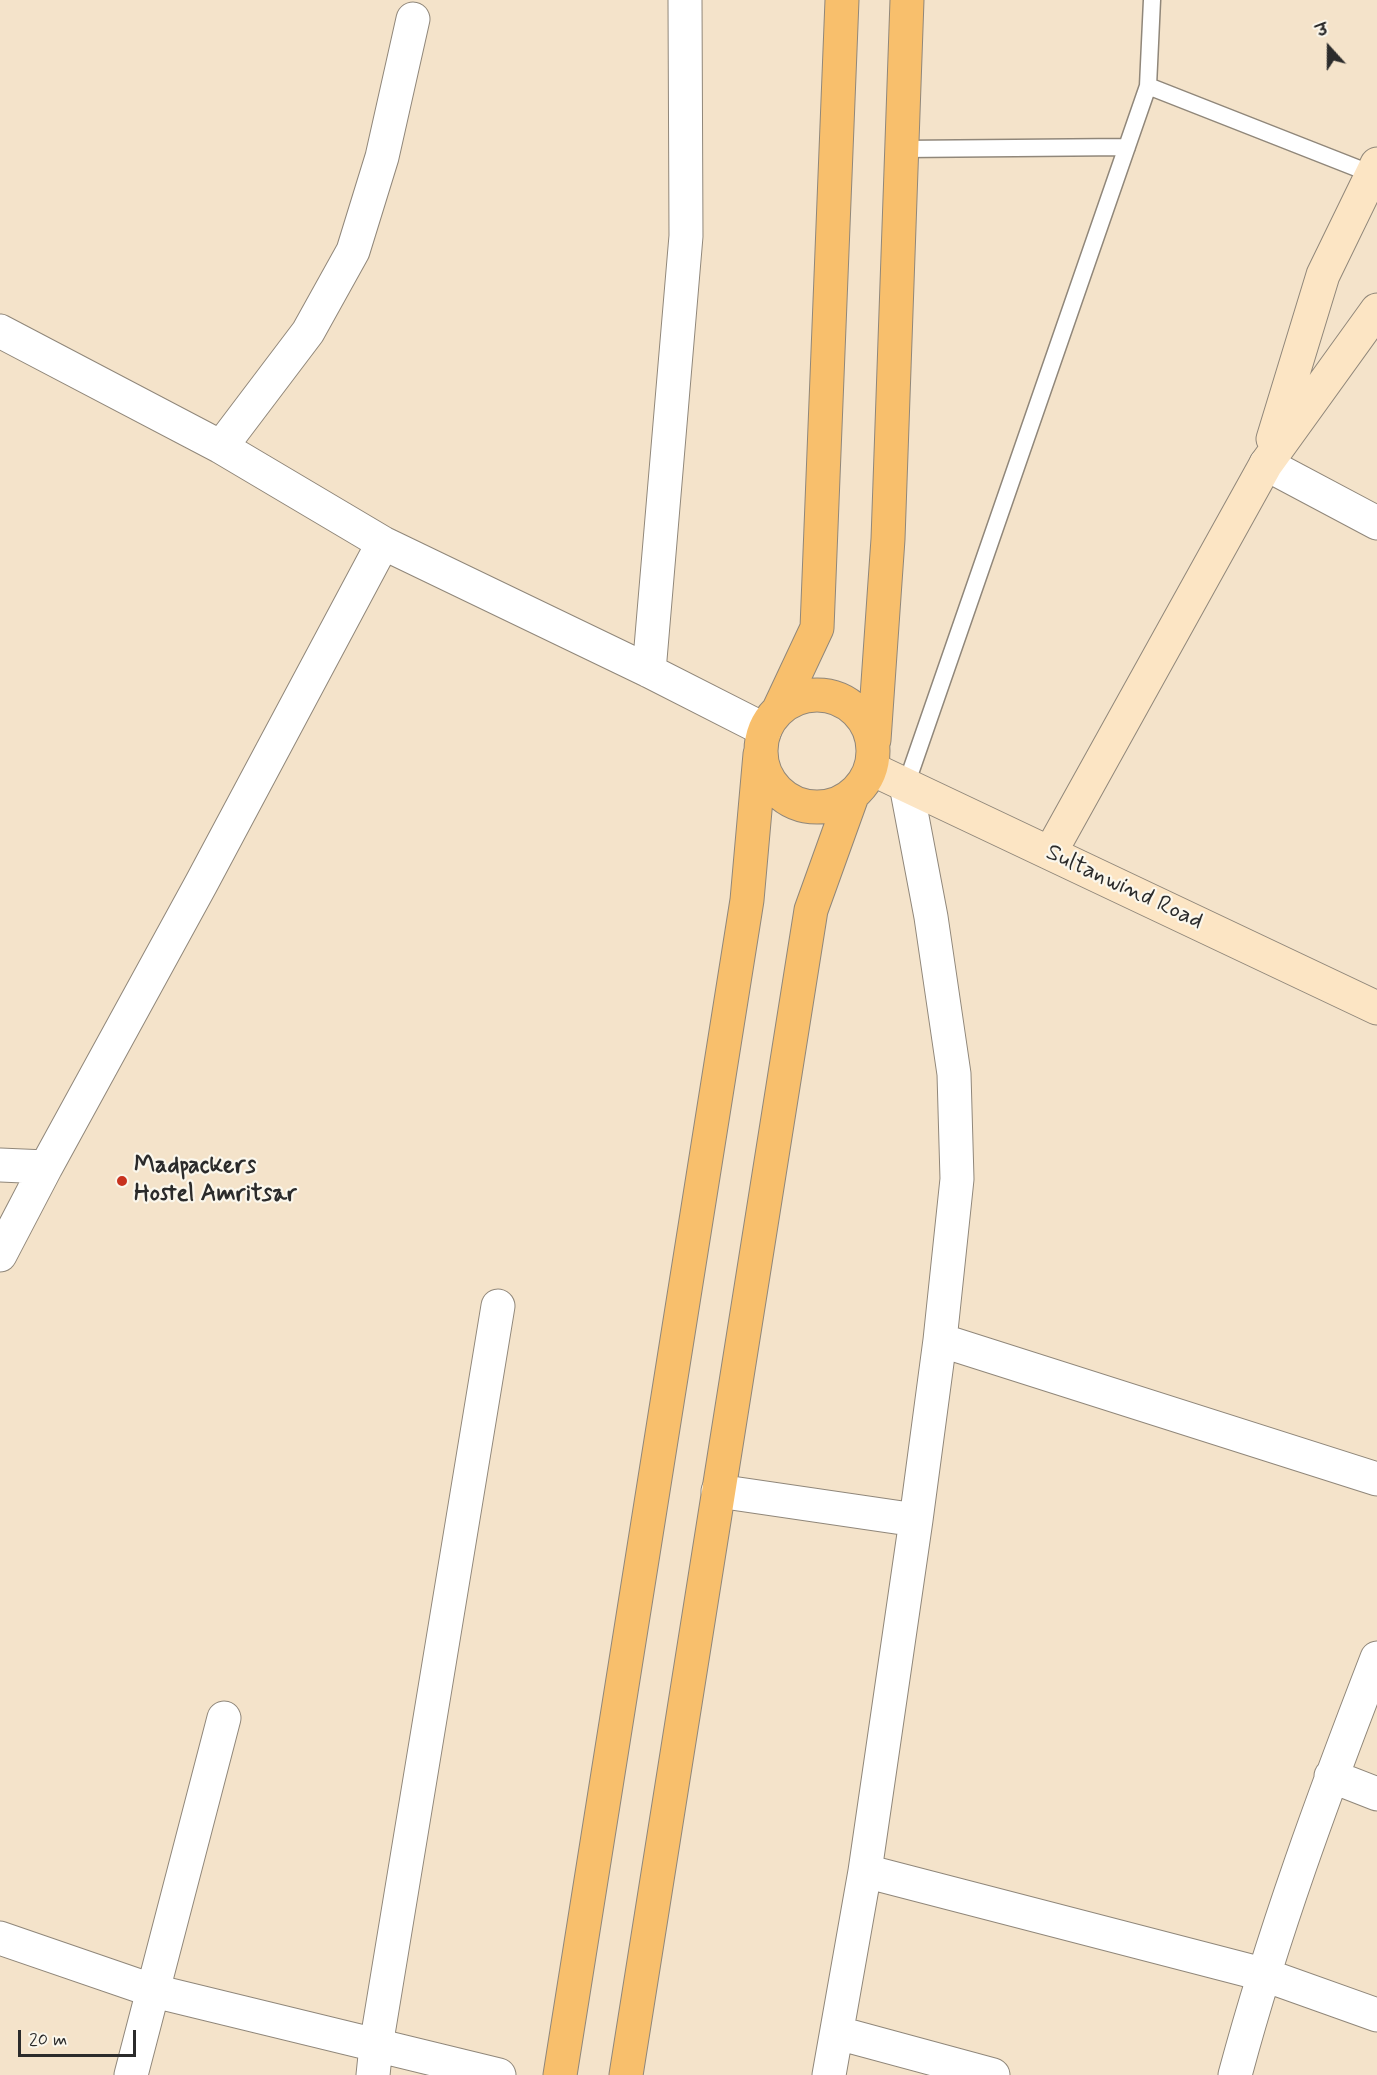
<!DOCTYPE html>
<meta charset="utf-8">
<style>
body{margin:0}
#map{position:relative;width:1377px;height:2075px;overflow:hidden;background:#f4e3ca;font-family:Mynerve,"Playpen Sans Deva",sans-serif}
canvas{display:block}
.north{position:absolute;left:1299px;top:18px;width:60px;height:60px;-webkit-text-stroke:4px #fbf7ec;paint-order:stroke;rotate:339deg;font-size:16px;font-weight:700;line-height:24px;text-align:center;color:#2b2b2b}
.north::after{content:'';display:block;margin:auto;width:21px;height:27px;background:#2b2b2b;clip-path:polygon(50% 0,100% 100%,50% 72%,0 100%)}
.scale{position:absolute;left:18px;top:2030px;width:118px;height:27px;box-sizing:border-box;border:3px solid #2b2b2b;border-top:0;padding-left:8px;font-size:18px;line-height:21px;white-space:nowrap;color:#2b2b2b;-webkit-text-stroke:4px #fbf7ec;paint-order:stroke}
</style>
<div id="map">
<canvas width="1377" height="2075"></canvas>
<div class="north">उ</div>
<div class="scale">20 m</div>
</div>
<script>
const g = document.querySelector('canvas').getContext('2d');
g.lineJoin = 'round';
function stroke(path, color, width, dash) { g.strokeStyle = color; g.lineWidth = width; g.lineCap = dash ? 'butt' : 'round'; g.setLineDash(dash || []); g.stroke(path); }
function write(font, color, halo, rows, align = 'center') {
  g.font = font + ' Mynerve,sans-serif'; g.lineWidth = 4.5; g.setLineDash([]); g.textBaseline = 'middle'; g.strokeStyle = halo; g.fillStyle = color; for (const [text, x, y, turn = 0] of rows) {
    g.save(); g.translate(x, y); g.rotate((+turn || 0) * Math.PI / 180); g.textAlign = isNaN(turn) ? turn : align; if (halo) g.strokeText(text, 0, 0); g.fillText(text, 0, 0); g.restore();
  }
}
const lane = new Path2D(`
 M1148,86L1372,174
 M902,149L1127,147
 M906,785L1148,86L1152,0`);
const street = new Path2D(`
 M0,331L221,447L383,543L649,671L765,730
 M221,447L308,332L353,251L382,157L413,19
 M1266,464L1377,523
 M649,671L686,236L685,0
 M0,1165L46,1167L201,884L383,543
 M0,1255L46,1167
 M940,1340L1377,1479
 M718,1491L916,1520
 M1331,1776L1377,1794
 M865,1871L1262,1974L1377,2015
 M0,1938L154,1991L499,2075
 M838,2033L993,2075
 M131,2075L224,1718
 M373,2075L376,2046L498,1306
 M829,2075L865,1871L916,1520L940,1340L957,1179L954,1074L931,917L906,785
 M1235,2075C1273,1933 1324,1795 1377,1658`);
const secondary = new Path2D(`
 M1273,439L1323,275L1377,164
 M872,769L1377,1008
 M1050,853L1266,464L1377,310`);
const primary = new Path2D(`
 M761 751a56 56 0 1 1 112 0a56 56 0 1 1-112 0Z
 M779,709L817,628L842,0
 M874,740L888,539L907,0
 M560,2075L747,900L760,754
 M626,2075L811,910L852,796`);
stroke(lane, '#90877a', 19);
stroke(street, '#90877a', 35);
stroke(secondary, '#90877a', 35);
stroke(primary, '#90877a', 35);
stroke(lane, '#fff', 16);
stroke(street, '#fff', 33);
stroke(secondary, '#fce5c4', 33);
stroke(primary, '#f8bf6c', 33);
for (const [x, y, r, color] of [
 [122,1181,6,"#c8321e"]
]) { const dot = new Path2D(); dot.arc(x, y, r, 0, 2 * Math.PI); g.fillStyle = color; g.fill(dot); stroke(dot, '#fbf7ec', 2); }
write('24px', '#2b2b2b', '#fbf7ec', [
 ["Sultanwind Road",1124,888,25]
]);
write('bold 24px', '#2b2b2b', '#fbf7ec', [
 ["Madpackers",134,1167],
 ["Hostel Amritsar",134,1195]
], 'left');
</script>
